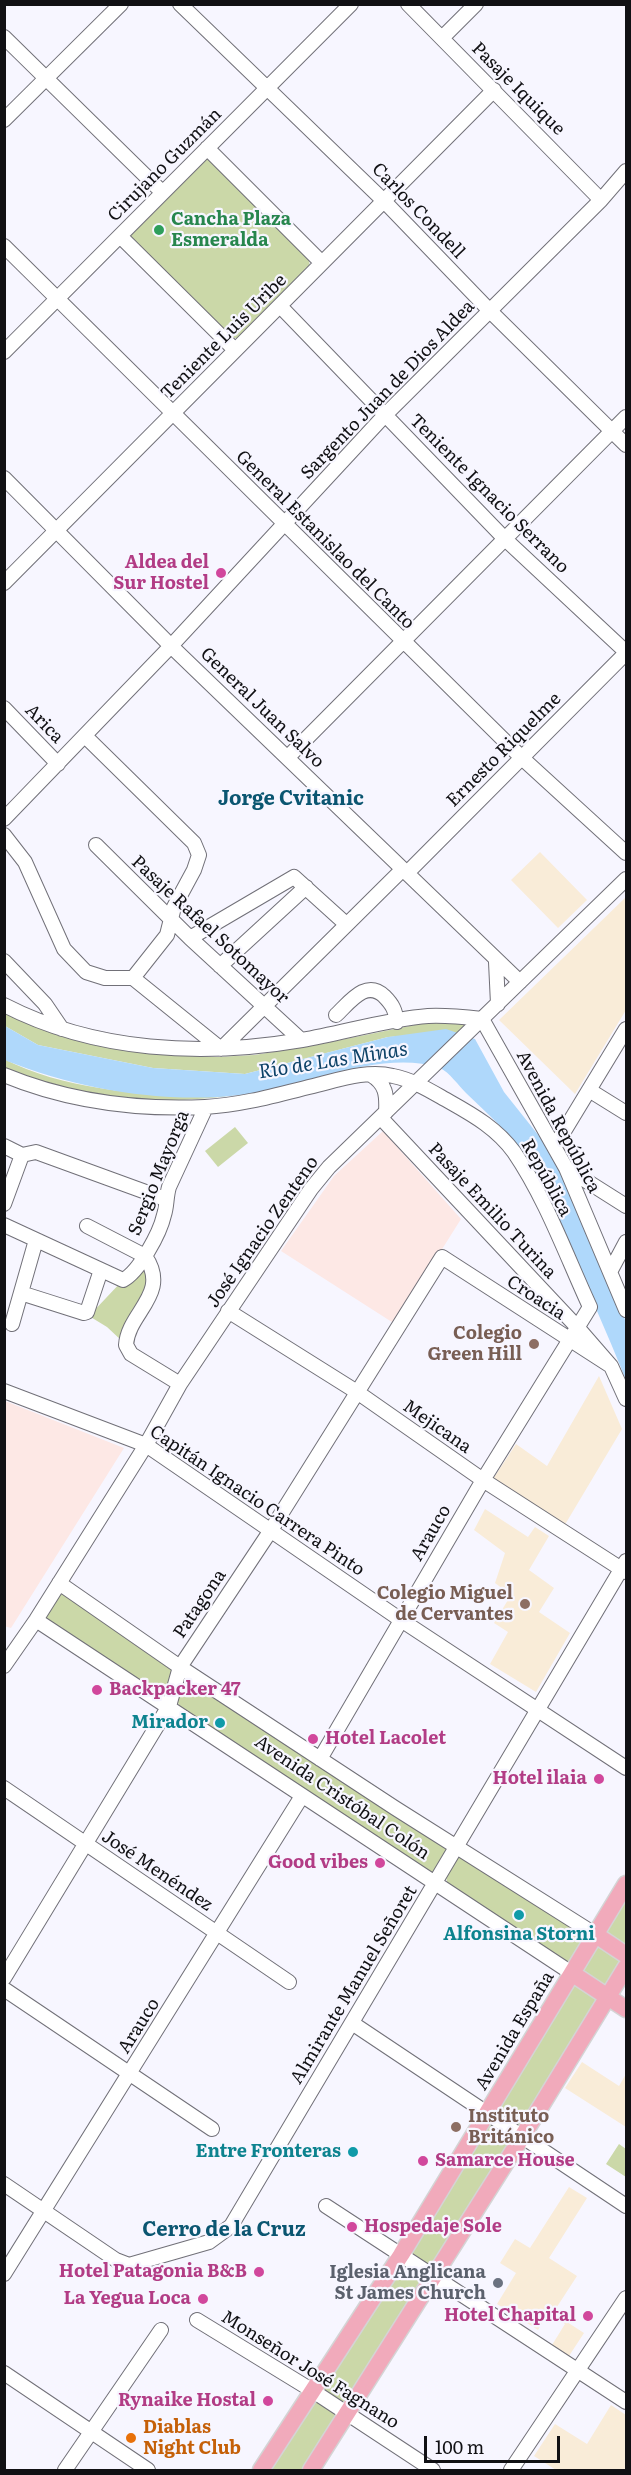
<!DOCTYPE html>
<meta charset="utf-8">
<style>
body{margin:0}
#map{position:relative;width:631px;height:2475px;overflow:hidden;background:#f7f6ff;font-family:Literata,serif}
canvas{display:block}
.frame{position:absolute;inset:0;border:6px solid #111114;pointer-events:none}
.scale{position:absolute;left:424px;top:2436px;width:136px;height:27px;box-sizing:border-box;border:3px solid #111114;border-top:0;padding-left:8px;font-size:18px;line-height:21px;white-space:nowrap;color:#111114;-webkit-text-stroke:4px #f7f6ff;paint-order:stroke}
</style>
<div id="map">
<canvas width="631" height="2475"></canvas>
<div class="frame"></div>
<div class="scale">100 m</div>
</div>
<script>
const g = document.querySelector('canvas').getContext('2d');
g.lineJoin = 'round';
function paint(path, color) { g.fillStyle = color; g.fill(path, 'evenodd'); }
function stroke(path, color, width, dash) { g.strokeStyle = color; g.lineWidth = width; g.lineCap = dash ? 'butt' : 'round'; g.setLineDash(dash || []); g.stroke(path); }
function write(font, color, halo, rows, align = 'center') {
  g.font = font + ' Literata,serif'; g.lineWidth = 4.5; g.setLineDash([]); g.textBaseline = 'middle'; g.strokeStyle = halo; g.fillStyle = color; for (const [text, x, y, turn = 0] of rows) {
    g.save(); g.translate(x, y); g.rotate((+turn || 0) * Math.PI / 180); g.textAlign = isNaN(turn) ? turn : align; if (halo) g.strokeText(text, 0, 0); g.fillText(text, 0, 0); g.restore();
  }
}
paint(new Path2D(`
 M383,1131L461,1219L395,1324L281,1251L334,1176Z
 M5,1401L124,1448L11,1628L4,1626Z`), '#fde8e5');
paint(new Path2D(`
 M540,852L587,900L558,928L511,880Z
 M626,897V1010L575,1094L499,1020Z
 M599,1376L622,1429L563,1528L493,1479L516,1444L547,1466Z
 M485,1509L528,1537L535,1527L549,1536L529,1570L554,1588L539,1612L570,1633L536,1692L490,1664L508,1632L494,1623L511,1595L495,1583L505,1553L474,1530Z
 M582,2062L619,2086L626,2074V2127L565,2088Z
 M569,2187L587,2198L549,2258L577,2276L553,2313L584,2333L569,2356L552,2345L565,2324L548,2313L538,2330L497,2304L516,2273L500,2263L515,2239L530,2248Z
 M611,2405L626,2415V2470H556L534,2456L555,2424L587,2444Z`), '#f9ecd8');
paint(new Path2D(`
 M203,159H212L308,256L310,266L241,338H229L130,242L131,229Z
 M5,1009L122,1049L174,1055L217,1057L254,1055L311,1046L439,1020L471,1023L459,1033L388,1037L245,1074L153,1068L38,1045L5,1026Z
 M4,1059C70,1093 162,1097 235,1095C175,1104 106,1101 48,1084C33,1080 19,1073 5,1068Z
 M235,1127L248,1143L218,1167L205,1151Z
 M150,1263L153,1278L122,1341L107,1327L89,1316L123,1280H134Z
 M67,1592L170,1663C174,1676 171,1684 161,1695L48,1621L46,1616L60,1594Z
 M195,1680L447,1845L449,1851L435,1872L427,1873L180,1707L177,1701L181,1687L187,1681Z
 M464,1856L587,1937L569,1965L448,1886L446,1877L457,1858Z
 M626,1893V1958L305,2470H267Z
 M619,2144L626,2149V2177L606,2164Z`), '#cbd8a8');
paint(new Path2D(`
 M5,1026L38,1045L153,1068L245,1074L388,1037L446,1029L475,1039L504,1092L543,1141L556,1162L582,1218L626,1322V1380C607,1333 587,1288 567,1242C554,1213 543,1182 525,1156C506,1130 489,1115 466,1093C459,1086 449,1072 440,1068C383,1049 306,1085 248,1094C170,1105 80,1090 7,1061L5,1059Z`), '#afd8fb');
const minor = new Path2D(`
 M180,4L384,201L490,311L626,445
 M408,4L601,200
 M4,37L162,192
 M442,38L476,4
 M4,120L121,4
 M207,148L322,263
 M120,236L235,350
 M4,246L522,758L626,853
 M280,306L505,539L626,652
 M4,352L351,4
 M4,478L171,646L520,982
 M4,583L494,90
 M4,708L58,764
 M85,736L194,843L199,855L194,870L174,907L167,935L133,978
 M288,757L626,417
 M4,819L171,646L385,415L601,200L626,171
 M4,835L25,862L64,949L86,972L105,978H133L221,1049L403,869
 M96,845L190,938L301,1040
 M407,873L626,653
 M190,938L294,877L346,924
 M4,961L45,1004L62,1029
 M496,962L498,1004
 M220,966L306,887
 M4,1005C95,1052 203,1057 302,1040C343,1033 388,1019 428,1016C446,1015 464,1017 482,1019L566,1168L626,1310
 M336,1015C350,1002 366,979 384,996C393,1005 395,1010 397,1022
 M4,1075C67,1101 138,1110 205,1107C243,1105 280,1094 317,1085C341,1079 368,1070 393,1076C414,1080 432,1092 450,1102C475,1116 497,1129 514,1152C546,1199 566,1255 590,1307L483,1480L320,1759
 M371,1075C386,1084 387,1095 386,1112
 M589,1090L626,1113
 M381,1118L578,1328L611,1366L626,1399
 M4,1146L22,1155L36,1152L165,1199
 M555,1146L626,1029
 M566,1168L626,1206
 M4,1204L22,1155
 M4,1225L123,1280C139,1272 160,1233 164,1215C167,1206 166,1197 169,1187L206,1107
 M87,1226L145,1256C171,1294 128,1312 126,1345L131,1354L180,1384
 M610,1272L626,1242
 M21,1293L84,1313L87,1312L101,1270
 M228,1311L357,1392L483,1480L626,1572
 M12,1324L36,1240
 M4,1391L146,1445L401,1620L626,1768
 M59,1583L180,1667L395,1808L596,1935
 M36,1620L573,1974
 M4,1666L36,1620L146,1445L180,1384L311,1189L329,1167L626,879
 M4,1788L289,1982
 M4,1978L169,1706L180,1667L271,1530L442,1257L611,1366
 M4,1989L212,2129
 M352,2023L626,2206
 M4,2184L116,2260L129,2265L209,2242L231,2226L626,1561
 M326,2206L626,2402
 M4,2274L302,1796
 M197,2320L313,2391L433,2470
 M4,2373L148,2470
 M65,2470L161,2330
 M511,2470L626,2298`);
const major = new Path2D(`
 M596,1935L626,1955
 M573,1974L626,2009
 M261,2470L401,2255L626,1884
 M311,2470L522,2137L626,1967`);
stroke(minor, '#717078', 16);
stroke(major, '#d4d4d5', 19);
stroke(minor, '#fff', 14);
stroke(major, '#f1aabb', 16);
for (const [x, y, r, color] of [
 [159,230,6,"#2e9e5b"],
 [221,573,6,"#d1479c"],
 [534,1344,6,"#8d6e63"],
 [525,1604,6,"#8d6e63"],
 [97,1690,6,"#d1479c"],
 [220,1723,6,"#0f9aa8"],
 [313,1739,6,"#d1479c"],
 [599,1779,6,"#d1479c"],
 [380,1863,6,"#d1479c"],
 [519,1915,6,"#0f9aa8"],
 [456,2127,6,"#8d6e63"],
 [353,2152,6,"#0f9aa8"],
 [423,2161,6,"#d1479c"],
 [352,2227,6,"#d1479c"],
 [259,2272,6,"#d1479c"],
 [498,2283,6,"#6b7280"],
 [203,2299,6,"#d1479c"],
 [588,2316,6,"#d1479c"],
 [268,2401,6,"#d1479c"],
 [131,2438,6,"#e8710a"]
]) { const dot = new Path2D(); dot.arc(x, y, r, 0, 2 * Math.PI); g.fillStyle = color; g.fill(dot); stroke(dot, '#f7f6ff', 2); }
write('18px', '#111114', '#f7f6ff', [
 ["Pasaje Iquique",518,89,45],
 ["Cirujano Guzmán",165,165,-45],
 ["Carlos Condell",418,211,46],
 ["Teniente Luis Uribe",224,337,-45],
 ["Sargento Juan de Dios Aldea",388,390,-46],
 ["Teniente Ignacio Serrano",489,494,45],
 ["General Estanislao del Canto",325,540,45],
 ["General Juan Salvo",262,708,44],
 ["Arica",44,724,46],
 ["Ernesto Riquelme",504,750,-45],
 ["Pasaje Rafael Sotomayor",210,930,43],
 ["Avenida República",558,1122,62],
 ["Sergio Mayorga",159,1173,-68],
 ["República",546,1178,61],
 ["Pasaje Emilio Turina",492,1211,47],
 ["José Ignacio Zenteno",263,1232,-55],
 ["Croacia",536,1298,33],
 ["Mejicana",437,1427,35],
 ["Capitán Ignacio Carrera Pinto",257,1501,34],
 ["Arauco",431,1533,-60],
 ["Patagona",200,1604,-56],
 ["Avenida Cristóbal Colón",342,1798,34],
 ["José Menéndez",157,1871,34],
 ["Almirante Manuel Señoret",354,1985,-59],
 ["Arauco",139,2026,-58],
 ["Avenida España",515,2031,-59],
 ["Monseñor José Fagnano",310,2370,32]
]);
write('bold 18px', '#27864d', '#f7f6ff', [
 ["Cancha Plaza",171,220],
 ["Esmeralda",171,241]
], 'left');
write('bold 18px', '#b23c85', '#f7f6ff', [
 ["Aldea del",209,563],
 ["Sur Hostel",209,584],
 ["Backpacker 47",109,1690,"left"],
 ["Hotel Lacolet",325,1739,"left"],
 ["Hotel ilaia",587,1779],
 ["Good vibes",368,1863],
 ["Samarce House",435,2161,"left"],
 ["Hospedaje Sole",364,2227,"left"],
 ["Hotel Patagonia B&B",247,2272],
 ["La Yegua Loca",191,2299],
 ["Hotel Chapital",576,2316],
 ["Rynaike Hostal",256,2401]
], 'right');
write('bold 18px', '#785e54', '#f7f6ff', [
 ["Colegio",522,1334],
 ["Green Hill",522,1355],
 ["Colegio Miguel",513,1594],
 ["de Cervantes",513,1615],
 ["Instituto",468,2117,"left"],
 ["Británico",468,2138,"left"]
], 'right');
write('bold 18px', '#0d838f', '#f7f6ff', [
 ["Mirador",208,1723],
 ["Alfonsina Storni",519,1935,"center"],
 ["Entre Fronteras",341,2152]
], 'right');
write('bold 18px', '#5b616d', '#f7f6ff', [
 ["Iglesia Anglicana",486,2273],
 ["St James Church",486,2294]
], 'right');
write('bold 18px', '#c56008', '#f7f6ff', [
 ["Diablas",143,2428],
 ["Night Club",143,2449]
], 'left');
write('bold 20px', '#0b5671', '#f7f6ff', [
 ["Jorge Cvitanic",291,799],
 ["Cerro de la Cruz",224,2230]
]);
write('italic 20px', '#0d4268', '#f7f6ff', [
 ["Río de Las Minas",333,1061,-9]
]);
</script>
